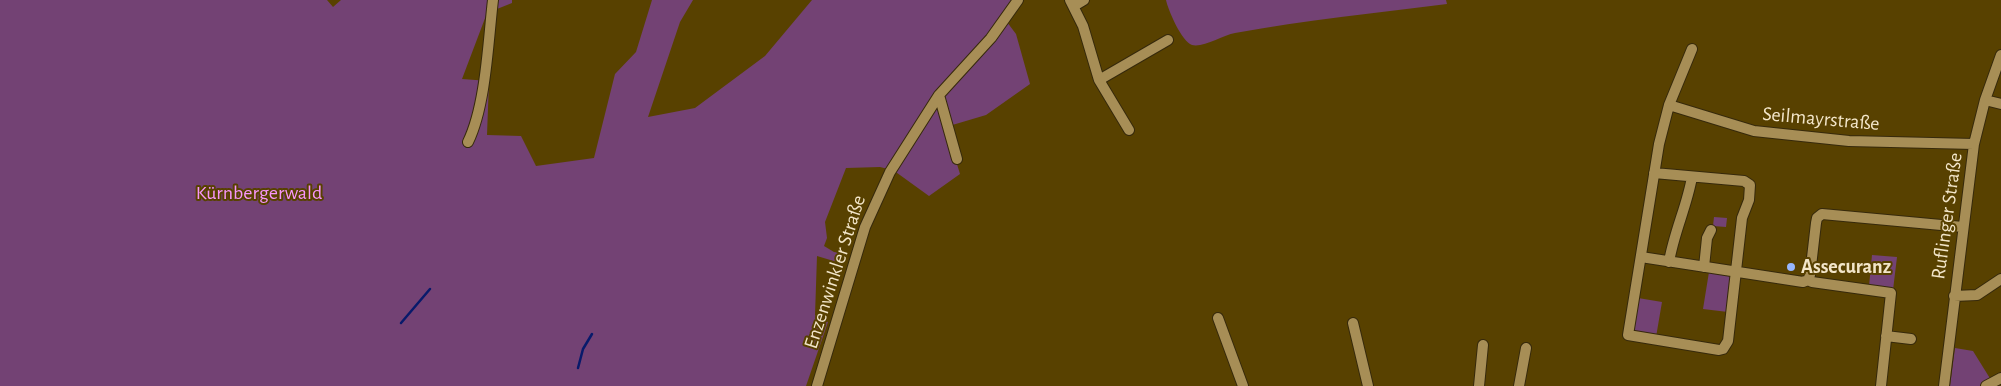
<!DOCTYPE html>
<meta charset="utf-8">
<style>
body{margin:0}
canvas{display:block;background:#584100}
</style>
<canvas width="2001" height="386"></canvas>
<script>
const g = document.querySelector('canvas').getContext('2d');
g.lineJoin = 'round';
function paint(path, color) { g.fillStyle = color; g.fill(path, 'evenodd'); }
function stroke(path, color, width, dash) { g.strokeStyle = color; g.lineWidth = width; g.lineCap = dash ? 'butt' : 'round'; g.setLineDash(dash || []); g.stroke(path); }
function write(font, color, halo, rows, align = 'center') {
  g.font = font + ' "Alegreya Sans",sans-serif'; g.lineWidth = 4; g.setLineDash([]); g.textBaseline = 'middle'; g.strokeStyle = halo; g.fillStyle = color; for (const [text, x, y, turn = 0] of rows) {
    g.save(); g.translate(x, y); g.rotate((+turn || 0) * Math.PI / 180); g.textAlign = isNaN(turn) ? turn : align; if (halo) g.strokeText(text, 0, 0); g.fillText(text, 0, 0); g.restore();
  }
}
paint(new Path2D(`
 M0,0H327L333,7L341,0H512V3L487,13L462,79L489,81L487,135L521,136L536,166L594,158L615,74L636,52L652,0H693L680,22L648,117L695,108L765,56L812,0H1013L888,169L880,167L846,168L825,222L827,238L824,246L834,252L840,253L837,262L817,256L815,315L828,322L806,386H0Z
 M1166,0H1446L1447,4C1377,13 1305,20 1235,33C1223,35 1203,48 1192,45C1182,42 1168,10 1166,0Z
 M1007,22L1016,34L1030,84L986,115L949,126L941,96Z
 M938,102L960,174L929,196L893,170Z
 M1714,217L1727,218L1726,227L1713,226Z
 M1872,255L1897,257L1893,290L1869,286Z
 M1709,272L1727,275L1732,279L1728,312L1703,309Z
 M1638,298L1662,302L1656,337L1635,332L1633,329Z
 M1955,348L1973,351L1991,380L1980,386H1950Z`), '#734274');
stroke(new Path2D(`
 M401,323L430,289
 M578,368L583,349L592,334`), '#081a6b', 2.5);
const minor = new Path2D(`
 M1070,0L1083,26L1099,80L1168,40
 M1074,6L1084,0
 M1099,80L1129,130
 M939,95L957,159
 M1985,100L2001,104
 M1669,105L1754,131L1849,141L1974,144
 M468,142C486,105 488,42 493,0
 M1654,173L1744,181L1750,185L1749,200L1742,218L1728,341L1723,349L1719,350L1628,335L1659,144L1669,105L1692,49
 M1641,257L1803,282L1808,280L1810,275L1816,223L1817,218L1822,214L1963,227
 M1669,262C1674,232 1687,206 1692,177
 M1704,267L1707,238L1711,230
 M1808,280L1812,282L1891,293L1881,386
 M1954,296L1977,295L2001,279
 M1218,318L1243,386
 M1353,323L1368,386
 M1886,336L1911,339
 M817,386L865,227L890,172L939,95L991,38L1018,0
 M1479,386L1483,345
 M1519,386L1526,348
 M1944,386L1974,144L1985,100L2001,55
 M1986,386L2001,378`);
stroke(minor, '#36290b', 12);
stroke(minor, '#a78e56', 10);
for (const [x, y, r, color] of [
 [1791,267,5,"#97b6fd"]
]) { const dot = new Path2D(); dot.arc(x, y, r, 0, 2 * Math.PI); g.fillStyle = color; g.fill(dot); stroke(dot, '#584100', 2); }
write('20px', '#f3e6c9', '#584100', [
 ["Seilmayrstraße",1821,119,5],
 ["Ruflinger Straße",1947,216,-82],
 ["Enzenwinkler Straße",835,272,-72]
]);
write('20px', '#f795fa', '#584100', [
 ["Kürnbergerwald",259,193]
]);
write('bold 20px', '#f3e6c9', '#584100', [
 ["Assecuranz",1801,267]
], 'left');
</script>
